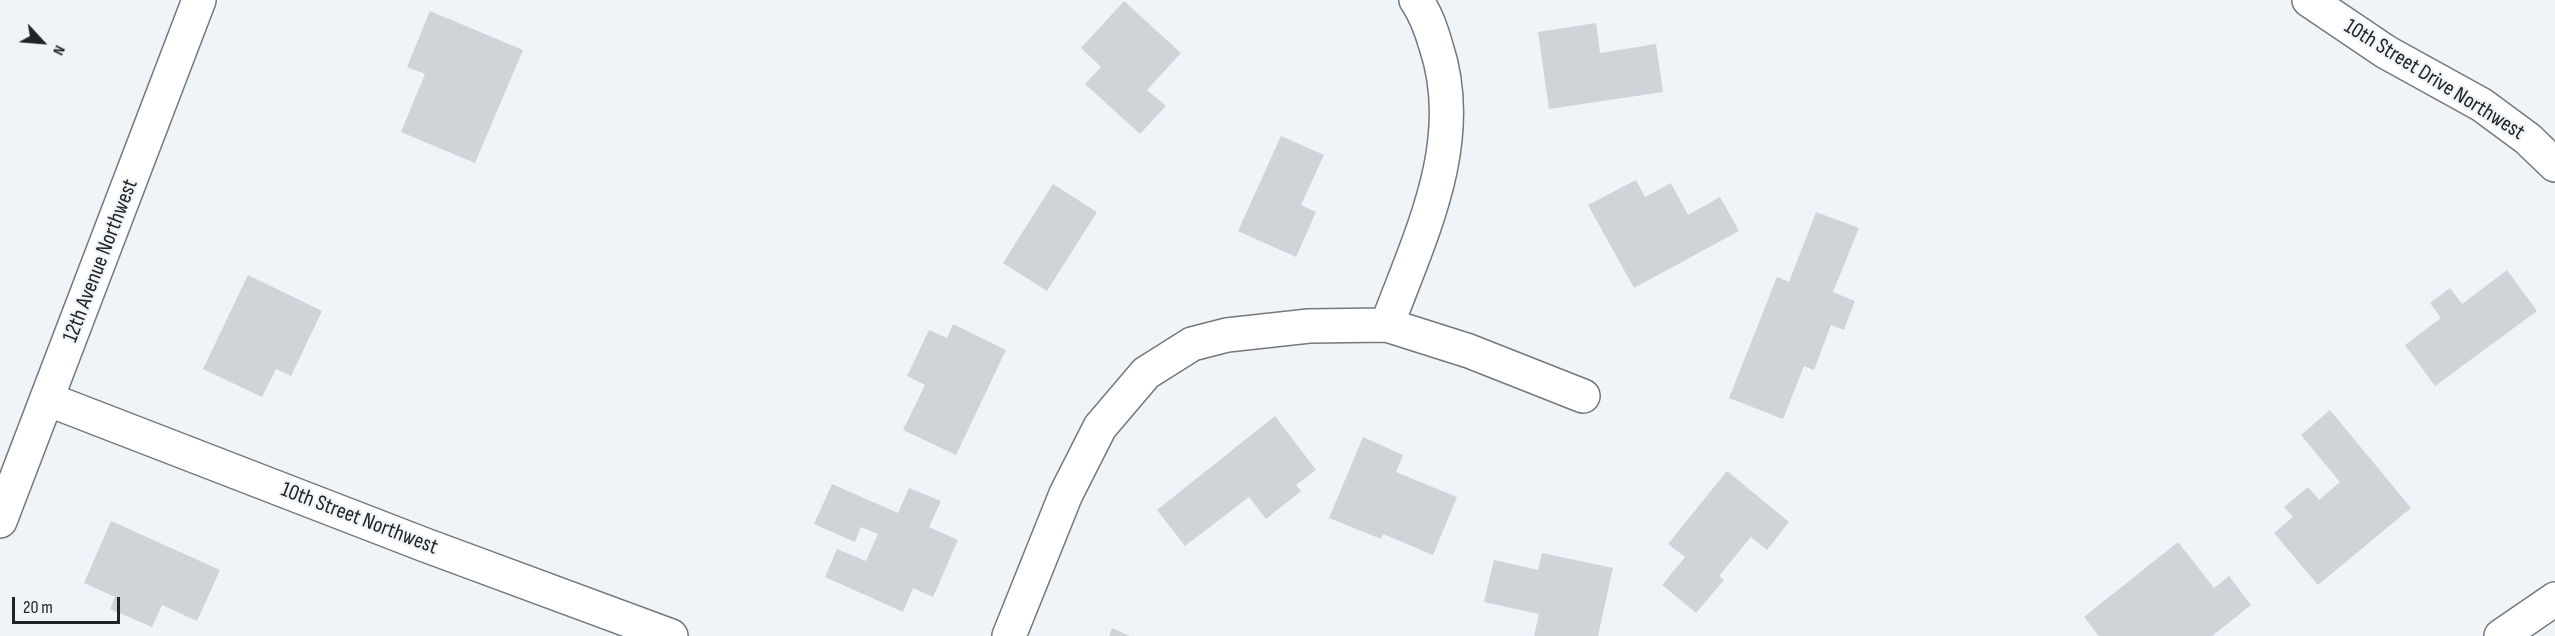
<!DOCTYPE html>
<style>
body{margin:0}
#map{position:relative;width:2555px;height:636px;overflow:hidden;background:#eff4f9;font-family:"Sofia Sans Condensed",sans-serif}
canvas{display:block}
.north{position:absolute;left:12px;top:12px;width:60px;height:60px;-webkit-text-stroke:4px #eff4f9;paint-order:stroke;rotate:116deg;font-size:16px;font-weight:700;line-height:24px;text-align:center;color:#212325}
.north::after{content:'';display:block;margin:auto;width:21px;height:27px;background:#212325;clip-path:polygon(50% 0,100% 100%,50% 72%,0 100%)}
.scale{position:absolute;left:12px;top:597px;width:108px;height:27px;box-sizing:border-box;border:3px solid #212325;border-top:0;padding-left:8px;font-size:18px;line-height:21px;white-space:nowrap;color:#212325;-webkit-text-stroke:4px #eff4f9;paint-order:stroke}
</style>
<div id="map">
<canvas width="2555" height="636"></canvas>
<div class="north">N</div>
<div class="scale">20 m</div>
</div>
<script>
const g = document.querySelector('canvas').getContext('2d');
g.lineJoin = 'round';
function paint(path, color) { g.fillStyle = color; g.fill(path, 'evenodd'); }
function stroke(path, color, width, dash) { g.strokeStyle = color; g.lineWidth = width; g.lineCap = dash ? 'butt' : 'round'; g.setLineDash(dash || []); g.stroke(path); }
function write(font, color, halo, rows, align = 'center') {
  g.font = font + ' "Sofia Sans Condensed",sans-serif'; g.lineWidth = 4.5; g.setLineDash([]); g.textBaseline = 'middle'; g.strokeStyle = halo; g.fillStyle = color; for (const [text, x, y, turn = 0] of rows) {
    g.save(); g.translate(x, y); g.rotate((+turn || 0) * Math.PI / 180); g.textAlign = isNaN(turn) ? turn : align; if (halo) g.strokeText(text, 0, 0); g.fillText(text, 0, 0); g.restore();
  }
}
paint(new Path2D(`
 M1124,1L1181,53L1147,90L1166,106L1140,134L1085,84L1101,67L1081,48Z
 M430,11L523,50L475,163L401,132L425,74L407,67Z
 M1596,23L1600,53L1656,44L1663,92L1549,109L1538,32Z
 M1281,136L1324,155L1301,205L1316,212L1296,257L1238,231Z
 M1636,180L1645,197L1671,183L1688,215L1720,197L1739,231L1634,288L1588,205Z
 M1053,184L1097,212L1047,291L1003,263Z
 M1816,212L1859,228L1833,292L1855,301L1844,330L1831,325L1814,370L1804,366L1783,419L1729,398L1777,277L1789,282Z
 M2507,270L2537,311L2435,386L2405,345L2441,318L2430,303L2450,288L2462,304Z
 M248,275L322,311L291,376L276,369L262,397L203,369Z
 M953,324L1006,350L956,455L903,430L925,385L907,376L929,330L947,338Z
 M2330,410L2411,508L2318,585L2274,533L2293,517L2284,507L2308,487L2319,500L2340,482L2301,435Z
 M1275,416L1316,470L1296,485L1301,491L1266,519L1249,497L1185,546L1157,510Z
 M1363,437L1403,455L1396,472L1457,497L1433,555L1383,534L1381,539L1329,518Z
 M1727,471L1789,522L1767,550L1751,537L1719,576L1724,580L1696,613L1662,585L1685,557L1668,544Z
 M832,484L898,513L909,488L941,501L929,527L958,540L933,597L913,588L903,612L825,577L837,549L866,561L878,534L861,527L855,542L814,524Z
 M111,521L220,570L197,621L162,605L152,627L110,609L115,597L84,583Z
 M2178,542L2214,588L2229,576L2251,605L2212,636H2099L2084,617Z
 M1542,553L1613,568L1598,636H1534L1539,614L1484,602L1494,560L1538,570Z
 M1112,628L1130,636H1109Z`), '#cfd4d9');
const minor = new Path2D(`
 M2309,0L2386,52L2482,105L2528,139L2555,165
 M1387,325C1420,236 1468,142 1436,46C1431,29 1426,14 1416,0
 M47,399L425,545L671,636
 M1009,636L1066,494L1100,427L1146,373L1192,344L1227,335L1309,326L1387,325L1469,351L1583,396
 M2501,636L2555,599`);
const secondary = new Path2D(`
 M0,521L199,0`);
stroke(minor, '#73787c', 36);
stroke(secondary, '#73787c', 36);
stroke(minor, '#fff', 33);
stroke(secondary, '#fff', 33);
write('22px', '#212325', '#eff4f9', [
 ["10th Street Drive Northwest",2434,80,32],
 ["12th Avenue Northwest",101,261,-69],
 ["10th Street Northwest",359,519,21]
]);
</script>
